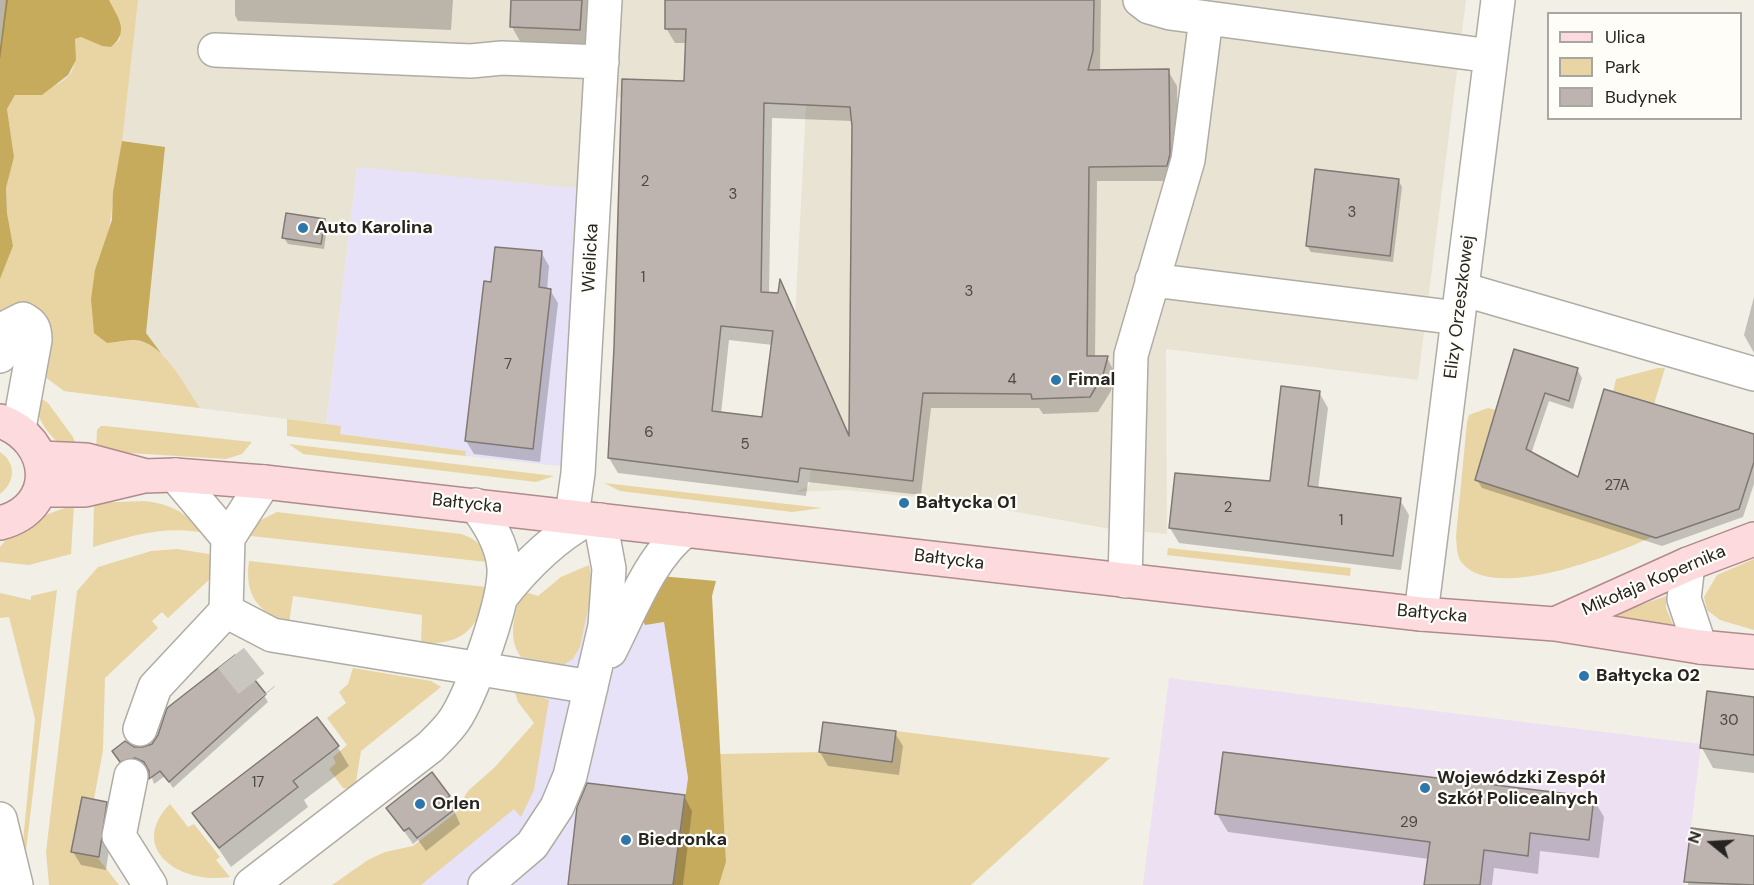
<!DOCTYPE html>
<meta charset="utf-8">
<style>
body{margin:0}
#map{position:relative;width:1754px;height:885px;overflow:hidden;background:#f2efe7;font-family:"DM Sans",sans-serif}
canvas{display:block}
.legend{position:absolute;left:1547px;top:12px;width:195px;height:108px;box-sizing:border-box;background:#fffdf8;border:2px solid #a8a6a2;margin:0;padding:8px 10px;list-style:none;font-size:18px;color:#262421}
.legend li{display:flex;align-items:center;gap:12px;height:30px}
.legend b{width:30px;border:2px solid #a8a6a2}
.north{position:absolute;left:1682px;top:813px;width:60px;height:60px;-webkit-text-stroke:4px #fffdf8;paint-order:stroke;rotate:288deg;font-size:16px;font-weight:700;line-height:24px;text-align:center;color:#262421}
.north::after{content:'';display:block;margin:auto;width:21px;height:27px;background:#262421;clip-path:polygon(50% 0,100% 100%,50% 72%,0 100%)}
</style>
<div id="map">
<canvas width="1754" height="885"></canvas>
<ul class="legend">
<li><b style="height:8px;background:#fddadd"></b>Ulica</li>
<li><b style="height:16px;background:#e8d5a3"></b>Park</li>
<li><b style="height:16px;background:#bdb4b0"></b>Budynek</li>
</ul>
<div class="north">N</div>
</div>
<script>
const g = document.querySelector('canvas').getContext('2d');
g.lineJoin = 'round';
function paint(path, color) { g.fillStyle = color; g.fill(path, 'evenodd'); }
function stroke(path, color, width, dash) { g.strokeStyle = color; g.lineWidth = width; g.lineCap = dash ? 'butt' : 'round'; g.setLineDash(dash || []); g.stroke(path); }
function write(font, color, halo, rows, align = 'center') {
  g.font = font + ' "DM Sans",sans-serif'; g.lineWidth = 4.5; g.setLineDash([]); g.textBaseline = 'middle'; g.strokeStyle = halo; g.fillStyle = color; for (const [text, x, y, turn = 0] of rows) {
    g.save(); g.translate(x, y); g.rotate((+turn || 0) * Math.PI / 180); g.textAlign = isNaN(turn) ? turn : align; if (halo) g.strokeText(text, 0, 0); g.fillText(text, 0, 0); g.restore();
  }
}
paint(new Path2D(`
 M357,166L585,189L569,467L465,456V451L340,434L326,424Z
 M618,582L638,584L664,621L688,778L673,885H419L534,723L515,694L525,659L558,665L573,659L580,647L593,586Z`), '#e7e2f8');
paint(new Path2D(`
 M0,0H1466L1418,380L1166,349L1167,534L1110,529L956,501L845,490L795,492L809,486L818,399L791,395L806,105L610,97L585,189L357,167L326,424L64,391L40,373L0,365Z`), '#e9e3d3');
paint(new Path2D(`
 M1169,678L1701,744L1684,885H1143Z`), '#eee0f3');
paint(new Path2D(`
 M109,0H138L122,141L108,234L119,342C158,329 181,381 200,408L64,391L40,373L0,327V279L13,246L7,213L6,188L14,157L7,109L15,95C35,92 76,88 75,58C75,52 74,46 75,39L81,37L102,46L111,47L120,40V22Z
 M1658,368H1665L1654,404L1613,392L1616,379Z
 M34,394L48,403L73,437L75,443H59C43,430 36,415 34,394Z
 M1488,408L1496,410L1476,480L1652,537C1615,554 1495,603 1462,563C1456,556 1457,545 1456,536L1467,422L1469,415Z
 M287,419L341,426L340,434L466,451L465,456L287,436Z
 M101,426H105L252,442L242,454L226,459L96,451L97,430Z
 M289,444L554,476L536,482L303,454Z
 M0,452C17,463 15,483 0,494Z
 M604,483L822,508L792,512L620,491Z
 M144,501C167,503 188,512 200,532C160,526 131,536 93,547L94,503Z
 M74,505L71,554L29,565L0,562V547C18,523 47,514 74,505Z
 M277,512L461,534C477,539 483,546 487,562L251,536L259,521Z
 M1168,548L1351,568L1350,576L1167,555Z
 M177,549L209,554L212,577L168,618L162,612L152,621L158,628L105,678L103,750L94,799L83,797L72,852L97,857L119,885H49L46,852L77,591L98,567L151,551Z
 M1754,559V630L1720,620L1707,610L1704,597L1717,575Z
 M249,561L486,587C480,629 463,645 421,643L422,615L293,596L289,624C258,612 244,595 249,561Z
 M589,565L593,586L580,647L573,659L563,665L521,657C506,637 516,613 521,591L538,596L561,577Z
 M57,590L26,851L25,866L22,851L35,719L9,617L0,618V593L31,600V596Z
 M1666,596V608L1674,627L1602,619Z
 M353,668L431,681L441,687L361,751L356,782L348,789L343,788L329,769L336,763L333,757L347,745L327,718L346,703L339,692L348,684Z
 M521,690L549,700L534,790L521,817L514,809L421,885H332L368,860L385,852L413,846L459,810L457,808L468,791L495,767L534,723L518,702L515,692Z
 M896,731L1110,758L971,885H719L726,862L720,754L819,752L892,762Z
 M170,804L188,827L194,824L220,857L216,860L230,877C179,885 127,848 170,804Z`), '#e8d5a3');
paint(new Path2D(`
 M6,0H109C118,18 130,31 111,47L102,46L81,37L75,39L76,60L68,75L42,95H15L7,109L14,157L6,188L7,213L13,246L0,279V48Z
 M122,141L165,147L146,333L161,353C137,334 134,341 107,343L94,333L91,299L95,270L112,220L113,192Z
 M660,576L716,581L712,596L726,862L719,885H673L688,778L664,622L645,625L641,616Z`), '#c7ab5d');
paint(new Path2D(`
 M0,0H8L0,60Z
 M235,0H453L451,30L238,21L235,15Z
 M513,0H595L593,53L525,50L512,27Z
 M666,0H1101L1100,72L1168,71L1177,86L1178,170L1175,181H1097L1095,358H1107L1115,373L1111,391L1098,412L1043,414L1039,408H931L921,495L808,482L806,496L618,473L609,458L685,83L687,43H675L666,28ZM772,118L853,121L851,438L781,283L779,294H769ZM729,340L773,345L763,419L721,414Z
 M1398,180L1402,187L1393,262L1311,252L1307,246Z
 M324,220L327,227L324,249L288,244L284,238Z
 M541,252L549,266L547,290H550L558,303L540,462L474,454L466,441L493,284Z
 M1754,297V353L1744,335Z
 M1515,351L1577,369L1582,378L1573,409L1549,401L1531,454L1578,479L1754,436V484L1743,517L1662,546L1482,488L1477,480Z
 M1319,392L1328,408L1318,489L1400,500L1409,515L1401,570L1179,543L1170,528L1271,483Z
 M264,695L268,702L173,788L165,776L154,784L149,769L140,764L125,767L118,758L134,748L143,749Z
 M1754,699V773L1713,768L1702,748Z
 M895,733L903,746L899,775L828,766L820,752Z
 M337,746L349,766L304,800L308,807L231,867L194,813Z
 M684,796L692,811L683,885H569Z
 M448,797L460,824L426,851L418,840L413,844L388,808Z
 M1593,798L1604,817L1599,858L1540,851L1538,874L1494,868L1492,885H1426L1429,859L1228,832L1217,814Z
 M106,803L114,816L106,870L81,865L73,852Z
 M1692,829L1754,837V885H1688Z`), '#0003');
const building = new Path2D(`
 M511,0H582L580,30L510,27Z
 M665,0H1094L1093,51L1088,70L1169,69L1170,154L1167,166L1089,167L1087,356H1108L1103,375L1090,397L1032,399L1031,394L923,393L913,481L800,468L798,482L608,458L614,348L622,79L684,81L686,29H665ZM764,103L850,107L852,126L849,436L780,279L778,293L761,292ZM721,326L773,331L762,417L712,411Z
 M1315,169L1399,179L1390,256L1306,246Z
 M286,213L325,219L321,244L282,238Z
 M495,247L542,251L539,287L551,289L533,449L465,441L484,281L491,282Z
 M1514,349L1578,368L1569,401L1545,393L1526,449L1578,477L1604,389L1754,434V462L1739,509L1656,538L1475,480Z
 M1281,386L1320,391L1308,486L1401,498L1393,556L1169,528L1175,473L1270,481Z
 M235,655L266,694L169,782L160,771L149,779V771L144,762L135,758L120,762L112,751L125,741L134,747H143L152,744L158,735L167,708Z
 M1707,691L1754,697V755L1700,748Z
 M317,717L339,746L293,781L298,787L219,848L192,813Z
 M823,722L896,731L892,762L819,752Z
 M1223,752L1594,797L1589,840L1530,833L1528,856L1484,850L1480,885H1424L1430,842L1215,814Z
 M432,772L450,796L446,799L454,810L417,838L409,828L404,831L386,808Z
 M587,783L685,795L673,885H568L577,807Z
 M82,797L107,802L99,857L71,852Z
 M1691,828L1754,836V885L1684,882Z`);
paint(building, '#bdb4b0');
stroke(building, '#7f7873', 1.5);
stroke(new Path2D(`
 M231,658L262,697`), '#c9c6bf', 33, [33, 16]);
const minor = new Path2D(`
 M1140,0L1149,7L1170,13L1491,56
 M215,50L471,61L502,58L602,62
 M1152,280L1458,318
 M1462,289L1754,374
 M0,356L9,326L23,319C33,324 35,329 35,340L19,428
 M175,475L228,538
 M572,516L578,473L605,0
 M1688,564L1684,599L1700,647
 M1125,581L1131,355L1188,160L1206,18
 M501,597C526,565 553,538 588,519
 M226,611L272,635L591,687
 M1421,614L1498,0
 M610,651C630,612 651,555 686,530
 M140,729L155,687L226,611L228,538L264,482
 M131,776L119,836L150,885
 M0,819L16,885
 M251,885L430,747C440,737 450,728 457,716C474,687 506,599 504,567C502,545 489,522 475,505
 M485,885L532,845L557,807L570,776L605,626L609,569L600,520`);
const major = new Path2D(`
 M0,421C54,440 59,508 0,523
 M41,458L86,460L142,475
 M41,490H85L144,476L175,475L264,482L1421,614L1555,624L1700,647L1754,652
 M1555,624L1688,564L1754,539`);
stroke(minor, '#afaca4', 36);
stroke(major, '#b08b8c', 36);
stroke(minor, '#fff', 33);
stroke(major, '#fddadd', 33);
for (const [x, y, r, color] of [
 [303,228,6,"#2d76aa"],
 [1056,380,6,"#2d76aa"],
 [904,503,6,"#2d76aa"],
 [1584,676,6,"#2d76aa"],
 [1425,788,6,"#2d76aa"],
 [420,804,6,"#2d76aa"],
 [626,840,6,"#2d76aa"]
]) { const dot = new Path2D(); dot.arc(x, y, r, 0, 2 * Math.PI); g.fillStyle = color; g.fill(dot); stroke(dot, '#fffdf8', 2); }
write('15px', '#4c4845', null, [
 ["2",645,182],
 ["3",733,195],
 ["3",1352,213],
 ["1",643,278],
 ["3",969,292],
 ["7",508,365],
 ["4",1012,380],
 ["6",649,433],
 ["5",745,445],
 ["27A",1617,486],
 ["2",1228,508],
 ["1",1341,521],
 ["30",1729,721],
 ["17",258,783],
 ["29",1409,823]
]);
write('bold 18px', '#262421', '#fffdf8', [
 ["Auto Karolina",315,228],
 ["Fimal",1068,380],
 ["Bałtycka 01",916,503],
 ["Bałtycka 02",1596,676],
 ["Wojewódzki Zespół",1437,778],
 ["Szkół Policealnych",1437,799],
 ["Orlen",432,804],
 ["Biedronka",638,840]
], 'left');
write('18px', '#262421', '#fffdf8', [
 ["Wielicka",591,258,-87],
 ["Elizy Orzeszkowej",1460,307,-83],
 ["Bałtycka",467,504,6],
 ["Bałtycka",949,560,7],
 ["Mikołaja Kopernika",1654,581,-23],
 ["Bałtycka",1432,614,5]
]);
</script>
